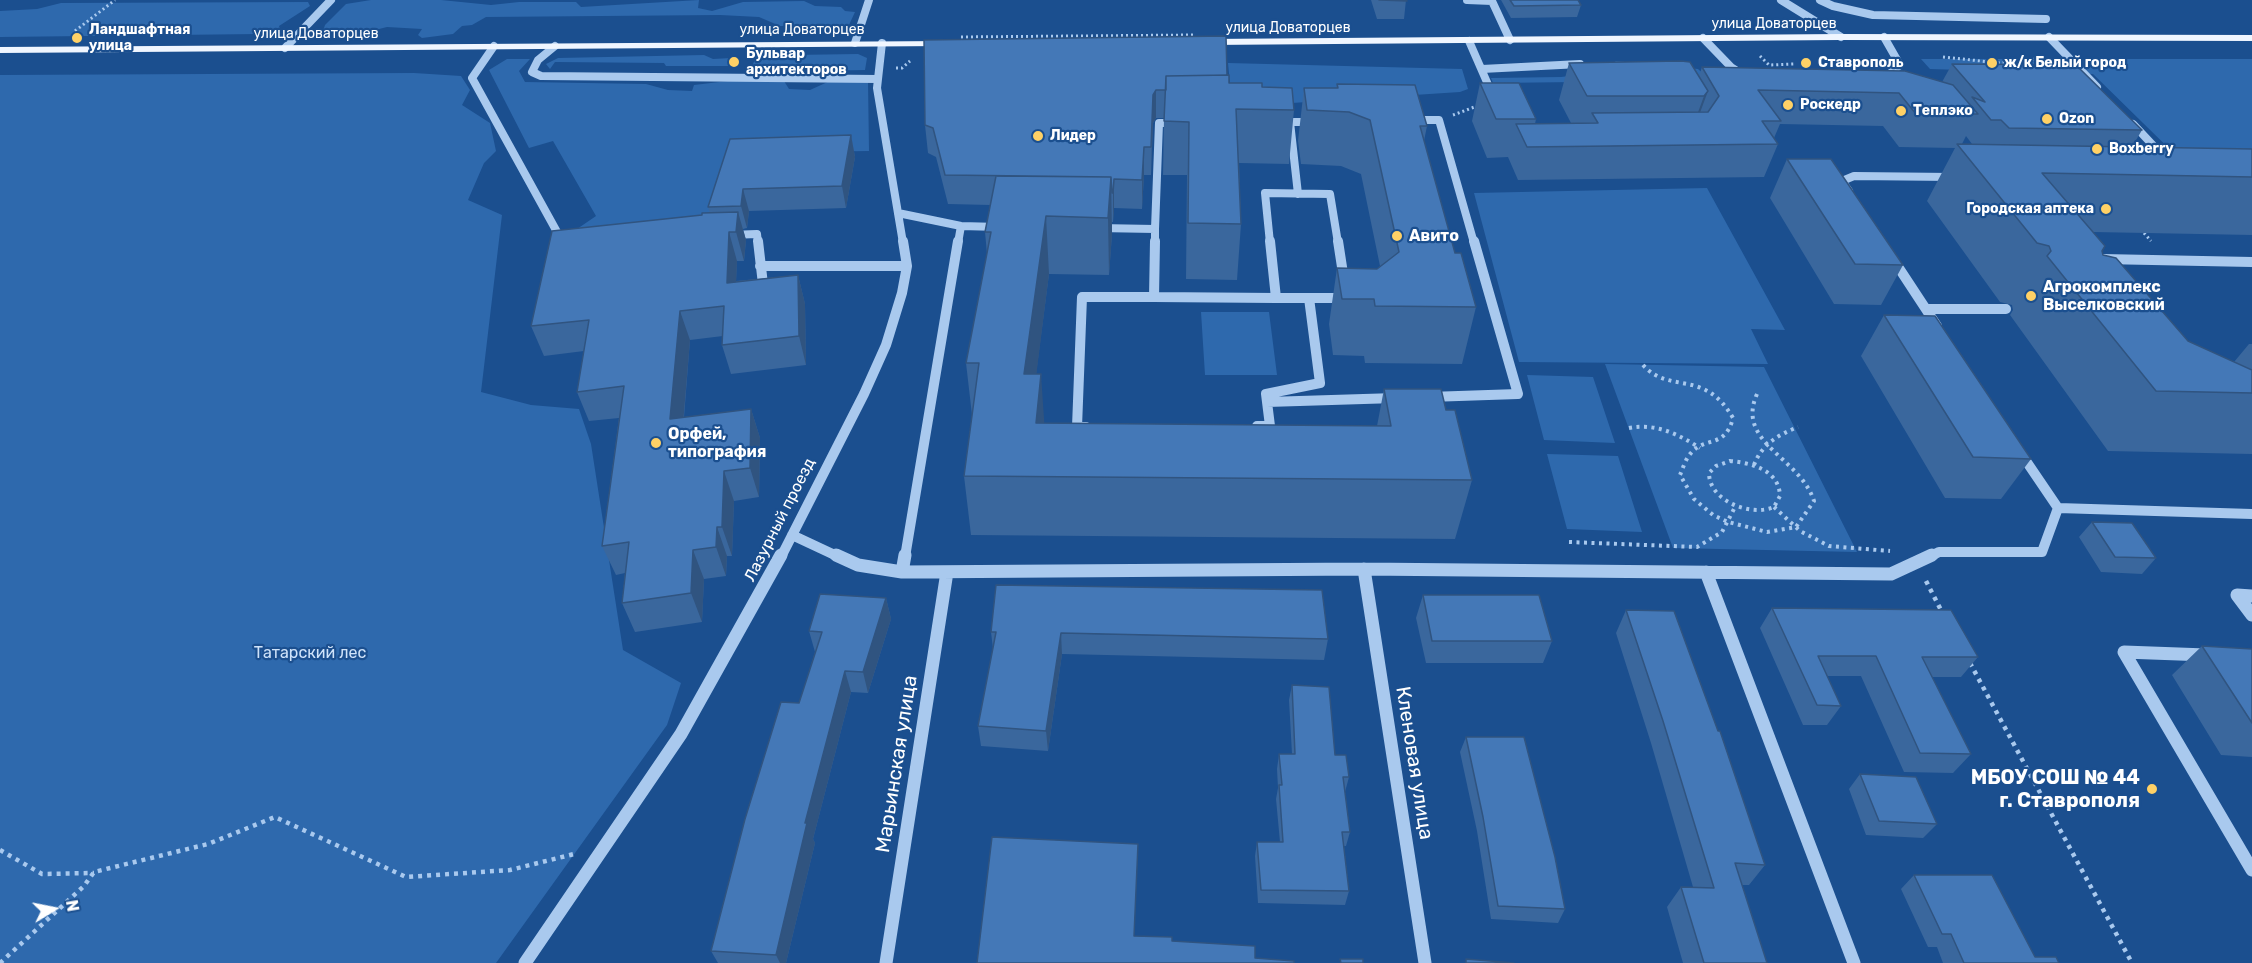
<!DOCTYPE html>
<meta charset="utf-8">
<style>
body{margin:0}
#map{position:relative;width:2252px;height:963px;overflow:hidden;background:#1b4f8f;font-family:Rubik,sans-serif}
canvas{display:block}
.north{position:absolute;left:24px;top:879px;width:60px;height:60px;-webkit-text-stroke:4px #1b4f8f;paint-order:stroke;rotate:80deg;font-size:16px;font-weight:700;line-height:24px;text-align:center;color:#fff}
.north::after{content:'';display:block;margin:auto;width:21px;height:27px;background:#fff;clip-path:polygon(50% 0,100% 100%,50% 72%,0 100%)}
</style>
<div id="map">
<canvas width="2252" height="963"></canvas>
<div class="north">N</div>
</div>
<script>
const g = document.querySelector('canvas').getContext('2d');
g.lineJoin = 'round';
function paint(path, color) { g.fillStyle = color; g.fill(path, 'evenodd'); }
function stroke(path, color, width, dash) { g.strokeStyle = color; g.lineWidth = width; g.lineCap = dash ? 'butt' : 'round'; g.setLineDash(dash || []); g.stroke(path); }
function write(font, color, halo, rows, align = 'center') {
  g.font = font + ' Rubik,sans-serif'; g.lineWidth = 4.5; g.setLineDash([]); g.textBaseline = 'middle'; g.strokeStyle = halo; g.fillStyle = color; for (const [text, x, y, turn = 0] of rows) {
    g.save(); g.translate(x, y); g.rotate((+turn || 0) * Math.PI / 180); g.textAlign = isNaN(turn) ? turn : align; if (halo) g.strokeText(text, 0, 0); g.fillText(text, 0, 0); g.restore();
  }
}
paint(new Path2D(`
 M371,0H441L491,5L519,2H576L581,7L699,0L698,8L712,11L743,2L804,1L815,6L841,7L845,11L855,12L849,25L780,26L759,17L720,15L486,17L472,25L462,26L453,34L422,38L418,35L422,29L387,27L371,31L377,35C362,42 336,41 322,34L325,25L346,4Z
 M308,2L310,6L279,26L281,32L266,36L258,34L0,37V11L37,9L61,3Z
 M858,54L867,58L865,70L811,71L812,66L752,67L755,59H775L792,55Z
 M704,55L713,59L731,58L728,66H666L664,63L555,62L550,69L546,64L558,58Z
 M507,59H530L519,71L525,82L646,84L668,90L692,91L694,85L736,80L784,81L789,89L810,90L832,80L868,81L869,151L736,153L717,215L577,229L596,216L553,141L529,148L489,70Z
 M1921,59H2252V173L2193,172L2093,74L1930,69Z
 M1616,61L1698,69L1706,76L1578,82L1493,83L1491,78L1561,77L1601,72Z
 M1228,63L1462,69L1468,89L1460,92L1246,106L1230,84Z
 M414,73L461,76L470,90L462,105L490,123L496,151L484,163L468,200L502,215L481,392L531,405L579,409L591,444L623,650L681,683L667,725L496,963H0V75Z
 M1707,188L1785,330L1751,329L1768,364L1519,362L1474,193Z
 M1201,312H1269L1277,375H1205Z
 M1605,364L1764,367L1857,552L1673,548Z
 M1527,375L1593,377L1615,443L1544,440Z
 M1547,454L1618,456L1642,532L1567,529Z`), '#2e69ad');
stroke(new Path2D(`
 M75,31L115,0
 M961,37L1193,35
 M1760,56L1769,65L1794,64
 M1943,57L2000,63L2046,58
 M896,68H902L910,61
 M1453,115L1477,106
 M2144,233L2151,241`), '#a9c9ee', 3, [2, 3]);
stroke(new Path2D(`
 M1643,365C1670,395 1704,368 1733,418C1725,449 1705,436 1691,453C1686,458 1683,468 1680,475L1694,499L1713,515L1728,522L1767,532L1796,527L1814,501C1800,457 1735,443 1757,394
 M1629,428C1656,423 1678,434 1700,448
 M1730,461C1752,463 1779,470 1780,496L1774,507C1751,517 1709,501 1709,473L1716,466Z
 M1754,465C1762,444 1778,435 1798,427
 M1774,507L1800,531L1829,546L1890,551
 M1569,542L1697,547L1722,532L1735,507`), '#a9c9ee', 4, [3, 4.5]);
stroke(new Path2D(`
 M1926,581L1943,614
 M1970,663L2132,963
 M0,850L42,874L94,873
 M0,963L84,886L94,872L208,844L275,817L406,877L510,870L574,854`), '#a9c9ee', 4.5, [4, 5]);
stroke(new Path2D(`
 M1467,0L1492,1L1510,40
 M1781,0L1841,37
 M1820,0L1833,6L1873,15L2046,19
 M2049,37L2097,87
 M1703,38L1731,67L1742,74
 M1469,41L1493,96
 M855,43L869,0
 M882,43L877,88L903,243
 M494,46L472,78L562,241
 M555,46L538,60L532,72L541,76L878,79
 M285,48L331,0
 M1482,69L1580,64
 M1882,80L1900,65L1884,37
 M1411,120H1439L1474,243
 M1280,122H1315
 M1290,122L1298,194
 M2133,124L2163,156
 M1849,191L1842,181L1854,176L1952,177
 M898,213L961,226L999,227
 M1098,228L1155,229V243
 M1155,229L1159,123H1177
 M730,235L757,234L758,243
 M958,243L961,226
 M1270,243L1265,193L1330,194L1338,243`), '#a9c9ee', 8);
stroke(new Path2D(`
 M758,241L764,293
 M1338,241L1344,280
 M1893,259L1937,326
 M2102,259L2252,262
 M760,266H907
 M1154,297L1276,298L1270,241
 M1276,298H1309
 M1926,309H2006
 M1429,397L1518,394L1474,241
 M1267,402L1396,398
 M1257,426H1270L1266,394L1320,383L1309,298H1347
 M1086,427H1077L1082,297H1154L1155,241
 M2020,452L2058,508L2252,514
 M792,535L839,557
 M781,557L864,394L886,345L902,293L907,266L903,241
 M905,557L958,241
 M1929,557L1939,552H2042L2058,508`), '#a9c9ee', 10);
stroke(new Path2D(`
 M836,555L858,565L902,572L1364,569L1891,574L1932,555
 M1364,569L1425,963
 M902,572L905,555
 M1706,572L1854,963
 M2252,596L2237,595L2252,615
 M2206,655L2124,652L2252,870
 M525,963L681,734L781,555
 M886,963L947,572`), '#a9c9ee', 13);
paint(new Path2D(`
 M1841,34L2252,35V41L1841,40L1208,45L1203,42L1208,39Z
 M948,41L949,43L944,46L0,53V47Z`), '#f0f6ff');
paint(new Path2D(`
 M1371,0H1406L1404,19H1377Z
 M1501,0H1578L1581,5L1577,17L1511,18Z
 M1569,63L1699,76L1702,67L1942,82L1952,64L2142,130L2132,147L2252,149V235L2093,232L2103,255L2188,341L2234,362L2249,344H2252V454L2108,451L2010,315L2013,310L2012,305L2000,302L1927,201L1955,148L1899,147L1883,126L1780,124L1774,138L1778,144L1764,177L1518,180L1508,157L1487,158L1472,121L1480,83L1536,119L1535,124L1571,123L1559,100ZM1966,136L1972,144H1962Z
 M1227,75L1229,83L1262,87L1294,110L1289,164L1239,163L1241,224L1237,280L1186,279L1187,175H1163L1164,118H1156L1153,123L1151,175H1144L1142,209L1114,208L1113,222H1112V234L1109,275L1049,274L1036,374L1044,424L1377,426L1384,389L1446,410L1472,480L1455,539L971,535L964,476L972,415L966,363L987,254L985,232L990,205L948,204L936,157L928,153L925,125Z
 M1337,84L1427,126L1424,141L1455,253L1476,307L1462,364L1365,363L1364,356L1333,355L1329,324L1337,268L1377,269L1380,266L1361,174L1341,166L1301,164L1298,141L1304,88H1336Z
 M851,135L855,157L846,208L749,211L747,228L743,229L746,240L744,261H737L736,281L798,275L805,304L806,365L731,374L722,345L723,336L690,340L684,417L751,409L760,438L759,497L734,501L732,556H727L726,576L704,579L702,622L635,632L622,603L625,573L616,575L602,546L619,418L589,421L577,392L584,351L544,356L531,326L702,215L710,213L708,207Z
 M1787,159L1903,265L1881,305L1834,304L1770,198Z
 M1884,315L2031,459L2001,499L1945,498L1861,356Z
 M2092,522L2156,558L2142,574L2101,572L2079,537Z
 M1423,595L1552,641L1543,663H1426L1416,618Z
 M886,598L891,619L868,693L851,692L813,839L815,843L786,963H718L711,951L799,703L815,652L809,631Z
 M1772,608L1978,657L1961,677H1932L1971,754L1953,773L1904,772L1861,676H1827L1841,706L1827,725H1803L1760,628Z
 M1626,610L1765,865L1749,885H1741L1767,963H1683L1667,907L1681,887H1693L1651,743L1616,633Z
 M991,632L1328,639L1324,660L1062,654L1048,751L981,746L978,726L993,649Z
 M2202,646L2252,649V757L2221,755L2172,675Z
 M1292,685L1349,777L1345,792L1350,832L1346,846H1344L1349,891L1345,905L1258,903L1255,856L1257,842H1280L1276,799L1278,788L1277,769L1279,754H1292L1289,700Z
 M1466,737L1565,909L1558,923L1491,919L1477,831L1460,752Z
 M1860,774L1937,824L1923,838L1866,835L1849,789Z
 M1914,875L2035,957L2059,963H1943L1937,947H1928L1901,889Z`), '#3a679d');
paint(new Path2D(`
 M1156,90V118L1153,123L1151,175L1153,95Z
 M1708,91L1694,129L1690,134L1704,96Z
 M851,135L855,157L846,208L842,186Z
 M1144,147V175L1142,209V180Z
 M1111,177L1112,234L1109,275L1108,218Z
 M1114,179V208L1113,222V193Z
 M743,189L749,211L747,228L741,206Z
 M738,212L746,240L744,261L736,232Z
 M1046,216L1049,274L1029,433L1024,374Z
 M729,232L737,261L735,312L727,283Z
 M798,275L805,304L806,365L799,336Z
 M680,311L690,340L681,448L670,419Z
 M1041,374L1045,433L1036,423Z
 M751,409L760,438L759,497L750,468Z
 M724,471L734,501L732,556L722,527Z
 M717,527L727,556L726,576L716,547Z
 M693,550L704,579L702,622L691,593Z
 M886,598L891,619L868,693L863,672Z
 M1061,633L1062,654L1048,751L1046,731Z
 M845,671L851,692L813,839L815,843L786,963H780L776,955L805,823Z`), '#305480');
const building = new Path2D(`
 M1379,0H1406L1407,1L1380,0Z
 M1510,0H1578L1581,5L1514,6Z
 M1226,36L1227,75L1166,76V90H1156L1153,95L1151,147H1144L1142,180L1114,179L1113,193H1112L1111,177L945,175L933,128L925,125L924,40Z
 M1681,61L1690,62L1708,91L1704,96H1587L1569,63Z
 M1952,64L2076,65L2142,130L2009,128L2001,120H1991L1972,97L1985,102Z
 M1702,67L1905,71L1953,85L1978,114H1916L1899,93L1758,90L1781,121H1762L1778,144L1527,147L1516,124L1598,123L1592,113L1708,112L1719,96Z
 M1229,75V83H1262V87L1292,88L1294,110L1236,109L1241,224L1188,223L1189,122L1164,121L1166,76Z
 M1480,83H1519L1536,119H1496Z
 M1337,84L1415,85L1427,126H1420L1455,253H1461L1476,307L1375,306L1374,299H1342L1337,268L1377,269L1399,252L1370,120L1349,112L1307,110L1304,88H1338Z
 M851,135L842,186L743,189L741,206L708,207L730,139Z
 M1957,144L2252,149V177L2042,173L2105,246L2102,251L2103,255L2116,258L2188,341L2252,370V393L2156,391L2047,256L2051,251L2049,246L2037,243Z
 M1787,159H1831L1903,265L1855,264Z
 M996,176L1111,177L1108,218L1046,216L1024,374H1041L1036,423L1391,426L1384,389H1441L1446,410H1455L1472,480L964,476L979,363H966L991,232H985Z
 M738,212L736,232H729L727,283L798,275L799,336L722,345L724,306L680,311L670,419L751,409L750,468L724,471L722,527H717L716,547L693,550L691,593L622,603L629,542L602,546L624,386L577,392L589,320L531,326L552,231L702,215V213Z
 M1884,315L1935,316L2031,459L1973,457Z
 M2092,522L2132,523L2156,558L2115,557Z
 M996,585L1322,590L1328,639L1061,633L1046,731L978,726L996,632H991Z
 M820,594L886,598L863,672L845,671L805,823H807L776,955L711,951L745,819L781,702L799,703L822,632L809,631Z
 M1423,595H1539L1552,641H1432Z
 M1772,608L1951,610L1978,657H1922L1971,754L1920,753L1876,656H1818L1841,706L1817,705Z
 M1626,610L1674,611L1718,731H1720L1765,865L1735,863L1767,963H1704L1681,887L1714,888L1663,721Z
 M2202,646L2252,649V723Z
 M1292,685L1329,687L1335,755H1346L1349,777H1343L1350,832H1342L1349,891L1261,890L1257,842H1283L1279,785H1282L1279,754H1295Z
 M1466,737H1524L1555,857L1565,909L1498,906L1483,817Z
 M1860,774L1916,777L1937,824L1879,821Z
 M992,837L1138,844L1134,936L1172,937V941L1255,946V958L1294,961V963H977Z
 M1914,875H1992L2035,957H2056L2059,963H1964L1951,934H1942Z
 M1340,959H1363V963H1341Z
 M1466,959L1514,963H1466Z`);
paint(building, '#4478b7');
stroke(building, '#305480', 1.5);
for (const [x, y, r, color] of [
 [77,38,6,"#ffd166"],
 [734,62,6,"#ffd166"],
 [1806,63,6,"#ffd166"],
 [1992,63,6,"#ffd166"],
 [1788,105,6,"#ffd166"],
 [1901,111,6,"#ffd166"],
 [2047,119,6,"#ffd166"],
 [1038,136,6,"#ffd166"],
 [2097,149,6,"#ffd166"],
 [2106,209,6,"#ffd166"],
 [1397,236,6,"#ffd166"],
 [2031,296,6,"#ffd166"],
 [656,443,6,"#ffd166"],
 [2152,789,6,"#ffd166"]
]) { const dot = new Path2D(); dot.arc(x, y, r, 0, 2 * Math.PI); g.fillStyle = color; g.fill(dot); stroke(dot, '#1b4f8f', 2); }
write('14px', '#fff', '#1b4f8f', [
 ["улица Доваторцев",1774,24],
 ["улица Доваторцев",1288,28],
 ["улица Доваторцев",802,30],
 ["улица Доваторцев",316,34]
]);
write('bold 14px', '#fff', '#1b4f8f', [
 ["Ландшафтная",89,30],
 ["улица",89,46],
 ["Бульвар",746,54],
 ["архитекторов",746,70],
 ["Ставрополь",1818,63],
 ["ж/к Белый город",2004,63],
 ["Роскедр",1800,105],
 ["Теплэко",1913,111],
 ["Ozon",2059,119],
 ["Лидер",1050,136],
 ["Boxberry",2109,149],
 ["Городская аптека",2094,209,"right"]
], 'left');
write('bold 16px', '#fff', '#1b4f8f', [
 ["Авито",1409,236],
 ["Агрокомплекс",2043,287],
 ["Выселковский",2043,305],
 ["Орфей,",668,434],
 ["типография",668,452]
], 'left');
write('16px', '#fff', '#1b4f8f', [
 ["Лазурный проезд",780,520,-63]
]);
write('16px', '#cfe3fa', '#1b4f8f', [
 ["Татарский лес",310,653]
]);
write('20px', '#fff', '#1b4f8f', [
 ["Кленовая улица",1414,763,81],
 ["Марьинская улица",897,764,-81]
]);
write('bold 20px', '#fff', '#1b4f8f', [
 ["МБОУ СОШ № 44",2140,778],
 ["г. Ставрополя",2140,801]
], 'right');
</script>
